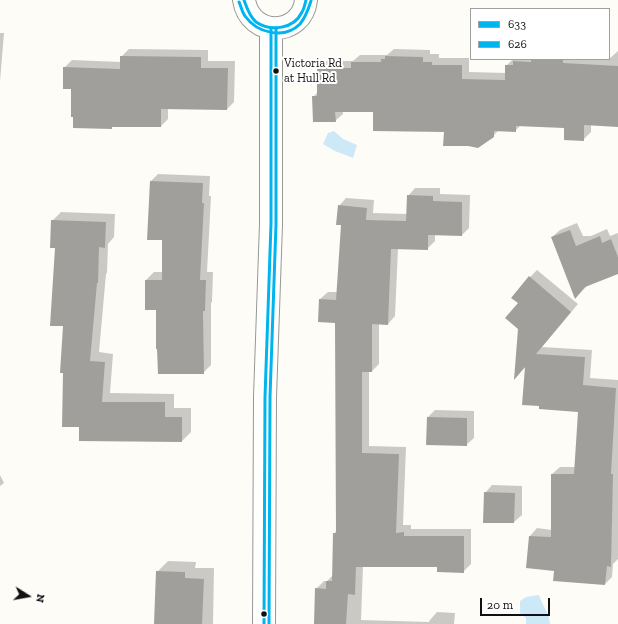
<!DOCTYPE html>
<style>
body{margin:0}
#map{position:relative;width:618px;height:624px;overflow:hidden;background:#fdfcf7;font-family:"Zilla Slab",serif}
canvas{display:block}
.legend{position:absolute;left:470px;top:8px;width:140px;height:52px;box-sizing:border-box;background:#fff;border:1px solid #a0a0a0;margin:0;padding:5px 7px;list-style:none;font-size:12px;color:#111}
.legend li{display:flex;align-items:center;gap:8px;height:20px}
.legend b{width:20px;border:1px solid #a0a0a0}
.north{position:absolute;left:8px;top:576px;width:40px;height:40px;-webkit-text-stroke:3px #fff;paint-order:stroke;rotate:101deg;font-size:11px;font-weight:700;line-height:16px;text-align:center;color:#111}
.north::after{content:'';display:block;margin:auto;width:14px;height:18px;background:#111;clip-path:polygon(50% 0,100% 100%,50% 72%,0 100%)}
.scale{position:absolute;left:480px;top:598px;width:70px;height:18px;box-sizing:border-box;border:2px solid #111;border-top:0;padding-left:5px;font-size:12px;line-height:14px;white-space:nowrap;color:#111;-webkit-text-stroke:3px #fff;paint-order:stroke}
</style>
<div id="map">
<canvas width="618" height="624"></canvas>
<ul class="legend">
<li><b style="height:5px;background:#00b5ef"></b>633</li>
<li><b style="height:5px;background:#00b5ef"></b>626</li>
</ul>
<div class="north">N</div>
<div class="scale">20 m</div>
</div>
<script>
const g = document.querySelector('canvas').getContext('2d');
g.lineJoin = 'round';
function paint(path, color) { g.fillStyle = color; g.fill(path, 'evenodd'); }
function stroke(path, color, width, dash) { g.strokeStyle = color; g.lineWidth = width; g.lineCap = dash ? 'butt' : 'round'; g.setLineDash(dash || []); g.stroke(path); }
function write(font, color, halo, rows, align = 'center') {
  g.font = font + ' "Zilla Slab",serif'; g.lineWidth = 4; g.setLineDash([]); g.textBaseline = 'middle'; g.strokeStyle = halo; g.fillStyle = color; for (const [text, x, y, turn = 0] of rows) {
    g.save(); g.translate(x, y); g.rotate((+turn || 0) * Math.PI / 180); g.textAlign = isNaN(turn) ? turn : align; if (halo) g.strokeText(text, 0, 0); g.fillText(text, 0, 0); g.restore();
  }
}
paint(new Path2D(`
 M334,131L343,139L357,145L353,158L335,151L323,144L328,133Z
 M539,595C542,606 549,611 550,624H526V618L520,613V601L526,597Z`), '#cde8f7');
paint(new Path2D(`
 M0,33H4L0,81Z
 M129,49L208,50V61H235L234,102L227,109L168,108V119L161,126H113L111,128L72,88L64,68L72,60L121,62V57Z
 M394,49L430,50V54H439V58H469V72L506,73V66L513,59H609L618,51V126L591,124V132L583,140L565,127L521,125L515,131L499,130L493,136L445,131L374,111H343V114L335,121L314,96L318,92V69L325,61H353L360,55H387Z
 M158,174L210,176L209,196H211L207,272H213L212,302L211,303V365L203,373L157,309H146V280L154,272H163V239L151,181Z
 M415,188H440V194L470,195L469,228L462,235H435V241L427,249L398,248L395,316L388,324H379V364L372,371H369V446L406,447L403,525H411V529H471V564L463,572L438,566H363L361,620L429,622L430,620L437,612L455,613L454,624H315L316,589L324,581H327L333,575L334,534L337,530L336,322L320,299L328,292H338L342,224L339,206L346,198L374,200L373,213L407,214L408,196Z
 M61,212L115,214L114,237L108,244L107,273L106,274L99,352L113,354L110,393L174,394V408H191V432L182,441L80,426L64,325L52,221Z
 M577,223L583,236H591L607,229L610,236L618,233V273L587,286L576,297L552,237L560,230Z
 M537,270L578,304L542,347L592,350L590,378L618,380V559L613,564L612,577L605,584L555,570L530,536L537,528L552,530V474L560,467H576L579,411L540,405L526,366L515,378L519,329V303L530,277Z
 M435,410L474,411V438L466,445L428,417Z
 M0,475L4,483L0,486Z
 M492,485L522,486V515L514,522L485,493Z
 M168,561L196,562L195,568H214L213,624H155L157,572Z`), '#0003');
paint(new Path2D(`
 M120,56L201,57V68H228L227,110L161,109V127H112V129L73,128V117H71V89H63V67L120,69Z
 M385,56L423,57V62H432V65H462V79L505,80V65H513V61L531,62V59H552V60H563V63L618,66V127L584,125V141L564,140V128L516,126V132L494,131V137L478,148L468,146H443L444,132L373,131V112H335L336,122H313L312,96H317V68H351V62H381V59H385Z
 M150,181L203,183L202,203H204L200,280H206L205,311H203L204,374H158L157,349H156V310H145V280H162V240H147Z
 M407,195L433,196V201L462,202V236L428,235V250L391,249L388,325L372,324V372H362V453L399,454L396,533L404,532V536H464V573L437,572V567H356L355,595L348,594L346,624H314L315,588L326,589V581H332L333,533H336L335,323L318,322L319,299L336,300L341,225H336L338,205L367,208L366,220L406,221Z
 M51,220L106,222L105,248L99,247L98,283H97L90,361L105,362L102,402H165V417H182V442L79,441V427H62L63,373H60L63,326H50L55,248H50Z
 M570,230L576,246L600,236L602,243L611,239L618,257V274L585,287L575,299L551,237Z
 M529,276L571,312L536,354L585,357L583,385L616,388L611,474H613L611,567L607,566L605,585L553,581L554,571L526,568L529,536L551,537V474H574L578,412L539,409V406L522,405L525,367L514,380L518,329L505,318L518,303L511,298Z
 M427,417L467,418V446L426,445Z
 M484,492L515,493L514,523H483Z
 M156,571L185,572V578L204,579L202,624H154Z`), '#a19f9c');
const tertiary = new Path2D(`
 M244,0C250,38 302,37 306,0
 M264,624L265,397L271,224V28`);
stroke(tertiary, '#979795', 24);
stroke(tertiary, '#fffffe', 22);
stroke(new Path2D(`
 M244,0C247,8 249,16 256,22C271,32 294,29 302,12C304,9 305,4 306,0
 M264,624L265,397L271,224V28`), '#00b5ef', 3);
stroke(new Path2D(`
 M239,2C241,6 242,12 245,16C257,33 284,40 300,24C306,17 308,10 311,1
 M269,624L270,397L276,224V28`), '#00b5ef', 3);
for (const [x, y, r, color] of [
 [276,71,3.5,"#111"],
 [264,614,3.5,"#111"]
]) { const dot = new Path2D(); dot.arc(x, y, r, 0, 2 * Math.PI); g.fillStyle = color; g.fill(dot); stroke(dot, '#fff', 1.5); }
write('12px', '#111', '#fff', [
 ["Victoria Rd",284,64],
 ["at Hull Rd",284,79]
], 'left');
</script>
